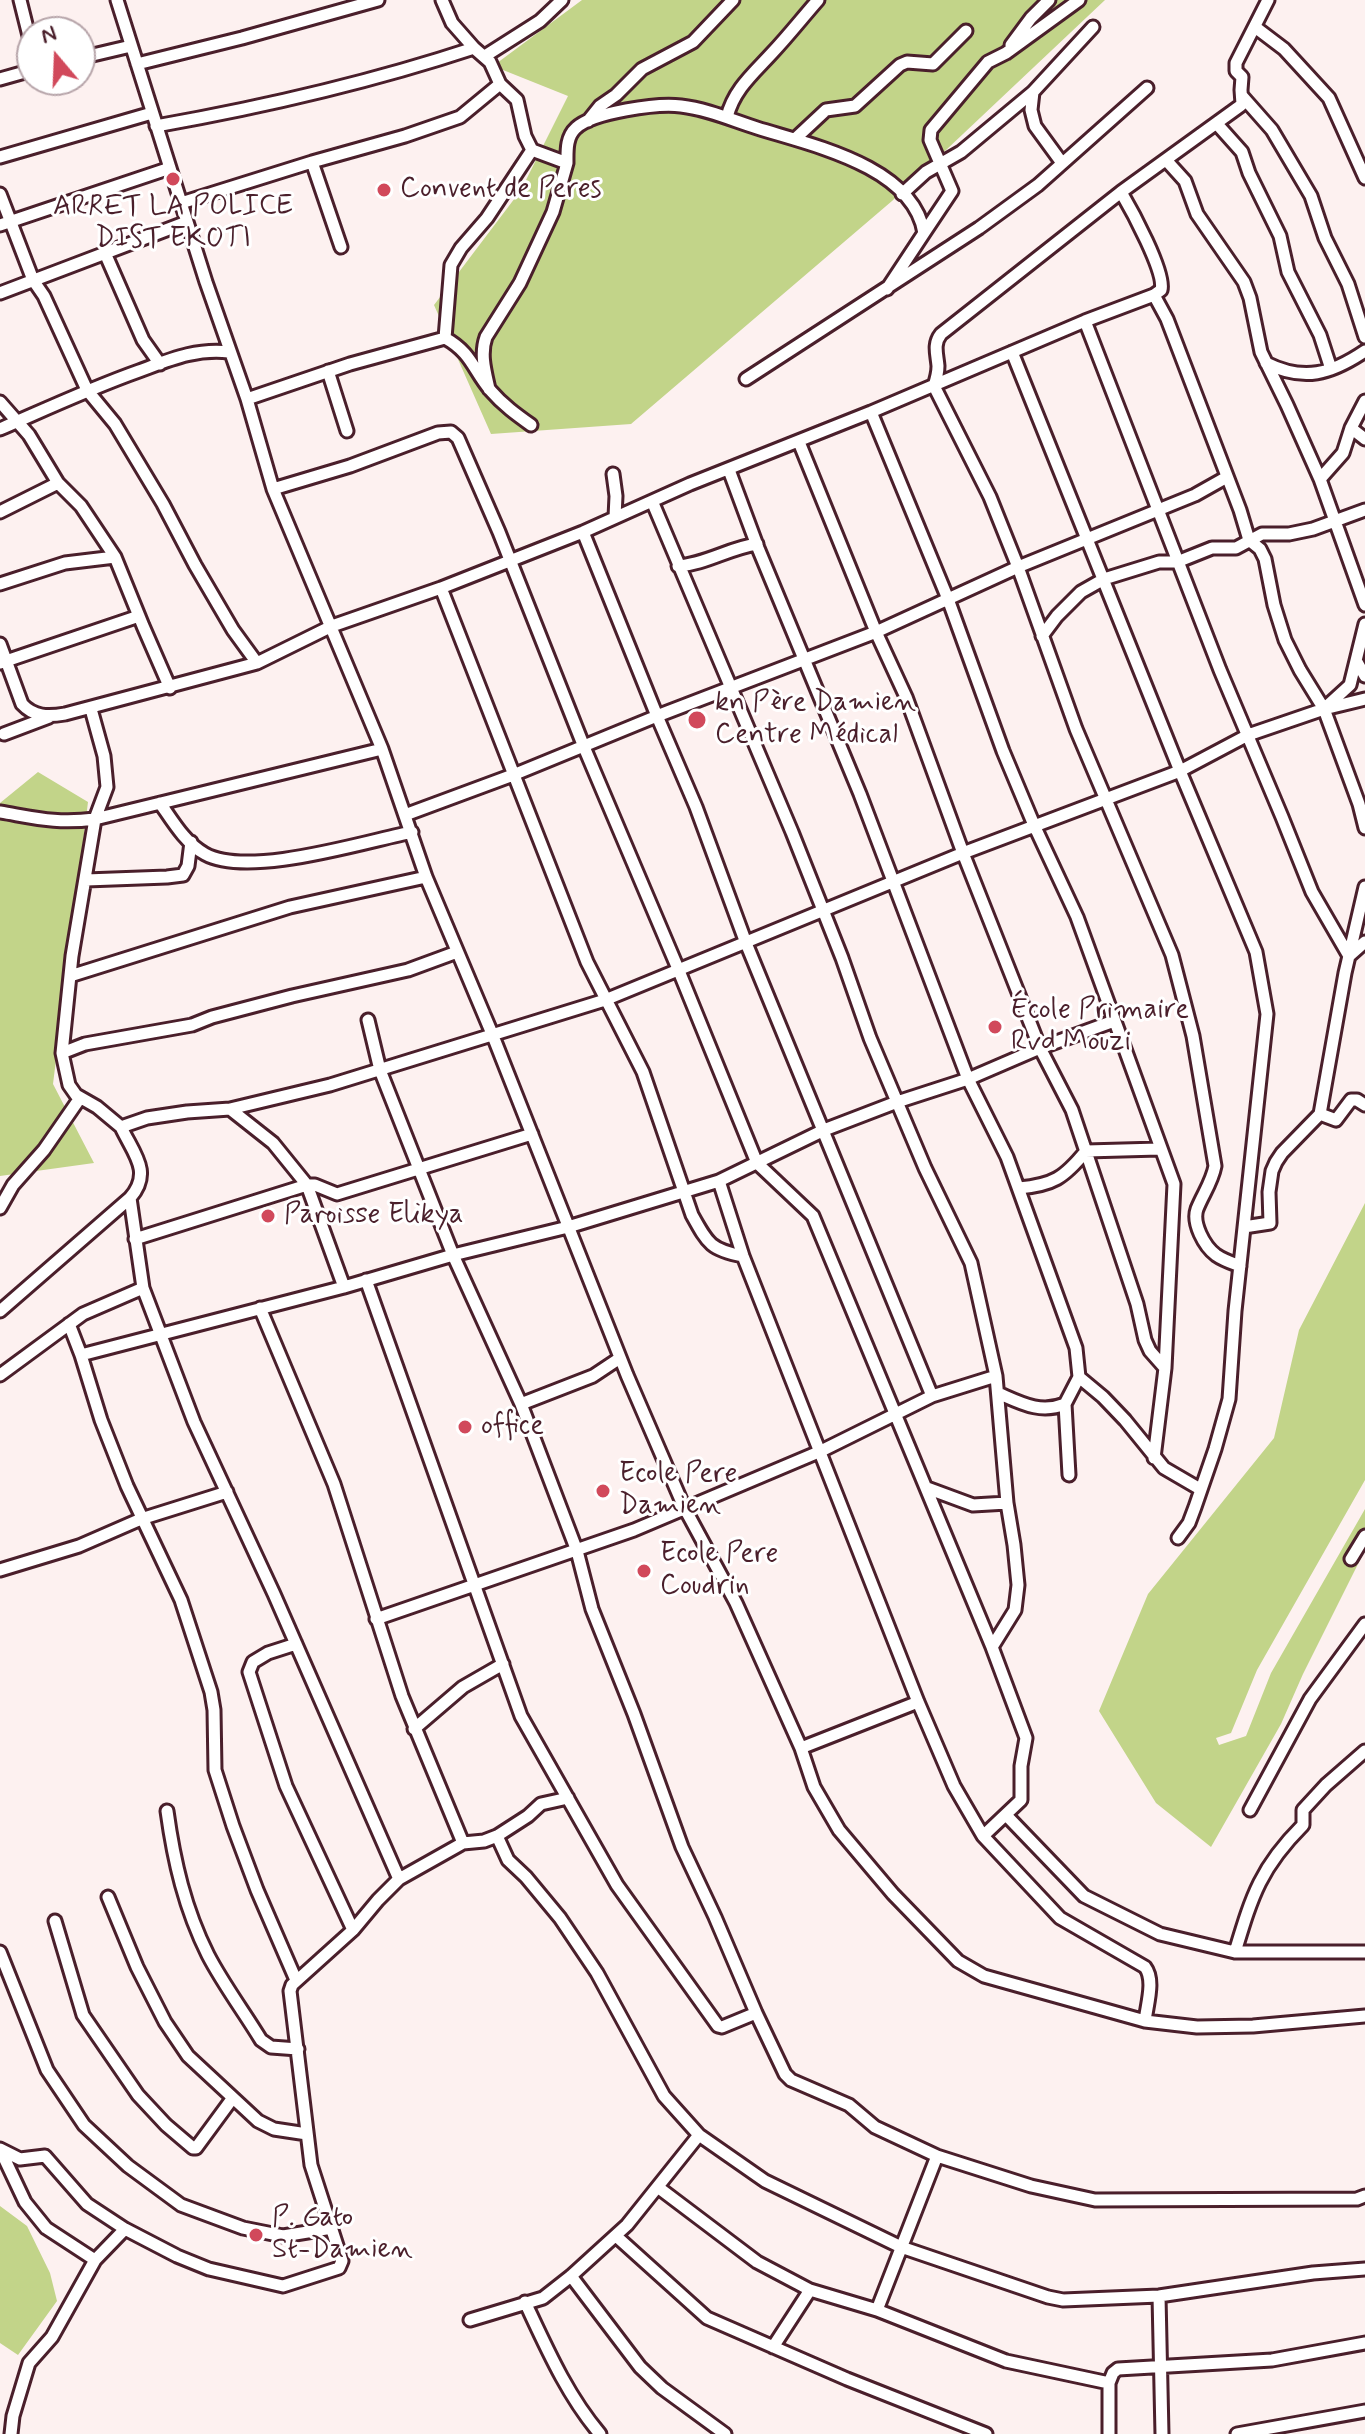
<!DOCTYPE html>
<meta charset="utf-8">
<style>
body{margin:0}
#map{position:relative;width:1365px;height:2434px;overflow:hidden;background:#fdf1f0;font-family:Mynerve,sans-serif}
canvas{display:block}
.north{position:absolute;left:16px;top:16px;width:80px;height:80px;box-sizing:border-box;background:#fff;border:2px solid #b7a5aa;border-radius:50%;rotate:341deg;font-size:22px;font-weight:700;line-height:32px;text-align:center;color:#4a1f2b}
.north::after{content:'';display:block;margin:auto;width:28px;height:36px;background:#d1495b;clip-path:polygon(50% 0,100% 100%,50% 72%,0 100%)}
</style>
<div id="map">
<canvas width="1365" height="2434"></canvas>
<div class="north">N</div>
</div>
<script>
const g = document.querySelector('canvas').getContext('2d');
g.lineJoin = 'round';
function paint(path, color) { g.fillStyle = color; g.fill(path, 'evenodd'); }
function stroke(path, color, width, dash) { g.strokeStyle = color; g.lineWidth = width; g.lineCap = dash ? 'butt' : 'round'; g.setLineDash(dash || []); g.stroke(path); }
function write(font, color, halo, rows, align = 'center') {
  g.font = font + ' Mynerve,sans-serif'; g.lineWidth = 6; g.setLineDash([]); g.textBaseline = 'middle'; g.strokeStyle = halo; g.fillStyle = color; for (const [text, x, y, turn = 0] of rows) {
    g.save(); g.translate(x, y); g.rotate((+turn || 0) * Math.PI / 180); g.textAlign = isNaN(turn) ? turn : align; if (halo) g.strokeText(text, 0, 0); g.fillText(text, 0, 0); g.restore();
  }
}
paint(new Path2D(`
 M582,0H1105L892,201L631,424L491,434L434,305L521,190L568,96L493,66Z
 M38,772L88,802L53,1084L94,1163L0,1176V803Z
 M1365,1203V1480L1257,1670L1231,1733L1216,1738L1219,1745L1246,1736L1271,1673L1365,1509V1550L1303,1674L1281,1724L1211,1847L1156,1803L1099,1711L1148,1594L1274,1438L1299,1330Z
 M0,2206L27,2226L50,2273L57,2301L18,2355L0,2343Z`), '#c2d489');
const street = new Path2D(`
 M20,0L32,48
 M117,0L206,282L247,399L273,489L382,749L426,877L493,1036L627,1375L684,1507L736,1603L801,1748L814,1787L839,1830L893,1894L958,1961L984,1976L1145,2021L1197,2027L1253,2026L1365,2016
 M442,0L452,23L474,48L490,62L500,84
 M1255,27L1284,49L1329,98L1365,178
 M1011,45L1031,18L1049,0
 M485,56L540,21L562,0
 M80,58L131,46
 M137,64L242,38L378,0
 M0,79L32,70
 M1033,92L1031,110L1035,126L1062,163
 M1242,96L1272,130L1311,196L1325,238L1348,284L1365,337
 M727,117C734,89 754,73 773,52C789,35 803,17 818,0
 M588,121L600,106L616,95L642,69L693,42L733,0
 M1217,124L1242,152L1249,173L1280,236L1288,272L1320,335L1331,369
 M156,126C263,107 371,82 474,48
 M796,138L826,110L855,106L900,65L907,62L933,64L966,31
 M0,157L152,113
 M1166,160L1185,181L1197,214L1244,282L1250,298L1261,352L1287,405L1320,479
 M312,162L341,247
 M567,163C567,151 566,137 576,128C593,112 658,103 681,106C707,109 732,120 757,128C811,145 913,166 924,233L887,289
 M0,194L33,280L44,296L87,390L115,424L163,504L195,565L233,630L257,663
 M902,194L926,172L961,152L1033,92L1093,27
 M181,203L312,162L405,136L460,117L500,84L517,100L525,136L532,150L567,163L553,212L520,283L486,337C480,354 485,371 489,389
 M0,225L170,168
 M924,233L952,191L930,140L931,130L988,62L1006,53L1079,0
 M105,253L143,340L160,364
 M0,293L187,222
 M1154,295L1167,319L1240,510L1249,540L1260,549L1265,559L1274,605L1285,640L1300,670L1324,709L1359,804L1365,828
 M1085,321L1220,670L1282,817L1312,892L1349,956L1365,942
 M445,338C472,353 473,370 491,391C503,405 517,415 531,425
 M1012,352L1180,771L1256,952L1267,1014L1235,1311L1229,1399L1215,1449L1195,1507L1189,1523L1178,1538
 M1266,363C1304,382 1331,374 1365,351
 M328,371L347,431
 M746,379L979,228L1038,185L1147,88
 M247,399L350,364L445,338L451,265L461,248L487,218L532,150
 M1365,401L1351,428L1343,453L1320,479L1365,605
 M0,402L29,435L58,483L81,506L115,557L143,626L170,688
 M871,412L948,599L1003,751L1034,825L1077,917L1174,1184L1165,1368L1154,1458
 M1351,428L1365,439
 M0,429C46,409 91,388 139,371C169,360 196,348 229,352
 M799,442L876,632L906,697L963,853L1040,1048L1072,1110L1137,1304L1145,1340L1150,1351L1165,1368
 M729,470L758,548L860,794L968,1079L1007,1157L1076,1348L1079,1377L1065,1404L1069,1475
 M613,474L616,496L615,517
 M273,489L350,466L438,433L451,432L458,438L499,532L584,747L679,971L757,1163L813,1216L992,1647L1026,1738L1021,1766V1800L983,1836
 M652,501L792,832L842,958L870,1038L925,1168L971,1263L996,1376L1007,1503L1014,1545L1018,1585L1015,1610L992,1647
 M0,512L58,483
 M583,532L657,716L696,807L746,943L932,1396
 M678,566C706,564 729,548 757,544
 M0,584L65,563L115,557
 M441,588L587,962L643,1072L692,1215C708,1244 711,1250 743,1256
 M1042,636L1057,616L1081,592L1104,579L1159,562H1177L1212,548H1236L1262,534H1289L1313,529L1365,510
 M0,644L22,704C34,717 48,717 65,714L257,663L332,626L441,588L583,532L690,484L871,412L1085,321L1154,295L1161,290C1166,273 1131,209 1121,192
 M1357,662L1365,676
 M0,663L139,616
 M1327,706L1350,685L1365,624
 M91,709L104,756L107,787L95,819L72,956L62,1053L69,1085L76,1095L97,1107L121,1127L147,1118L187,1112L230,1109L330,1085L605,1000L963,853L1180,771L1248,735L1324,709L1365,699
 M4,734L49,717
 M160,803C172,820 185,843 205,854C248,878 363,842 412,832
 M0,812C36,818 57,824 95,819L382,749
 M405,815L513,775L657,716L876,632L1018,567L1195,495L1227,477
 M86,880L167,877L183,875L188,866L191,842
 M70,976L290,907L426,877
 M368,1020L380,1070L453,1255L521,1404L577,1551L592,1609L634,1714L682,1847L715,1917L756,2013L785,2074L791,2080L849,2105L875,2127L937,2156L1031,2186L1095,2200L1357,2199L1365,2196
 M62,1053L85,1044L192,1025L212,1017L292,996L408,970L457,952
 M230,1109L273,1143L307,1185L344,1287
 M1320,1114L1336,1120L1351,1100H1357L1365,1105
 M121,1127C133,1153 153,1172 130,1198L143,1288L194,1422L274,1594L399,1879
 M719,1181L743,1256L918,1702L954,1786L983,1836L1060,1918L1145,1967C1155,1980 1147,2004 1145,2021
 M1019,1188C1053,1185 1064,1178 1086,1151L1159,1149
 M0,1208L13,1185L44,1150L80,1098
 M1244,1227L1270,1223L1269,1192L1272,1171L1276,1162L1282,1153L1320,1114L1345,973L1365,887
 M135,1239L307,1185H315L337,1194L532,1134
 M1240,1266C1232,1263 1223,1260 1216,1255C1204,1246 1192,1223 1197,1209C1203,1194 1212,1182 1215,1166L1193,1036L1172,955L1076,729L1018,567L990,497L934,386C936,380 938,373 938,366C937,354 933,344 941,334L1121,192L1240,106L1242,104L1241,90L1242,77L1236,71V63L1268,0
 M366,1280L521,1716L617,1885L718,2026L722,2027L756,2013
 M260,1308L334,1484L402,1696L463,1843
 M0,1311L130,1198
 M69,1324L81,1355L101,1420L127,1486L181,1600L211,1692L214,1710L215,1770L233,1826L257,1890L296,1980
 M81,1355L344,1287L453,1255L568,1227L719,1181L824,1130L897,1102L968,1079L1040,1048L1114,1021
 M0,1375L83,1314L143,1288
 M1079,1377L1103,1397L1125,1420L1164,1468L1200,1489
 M998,1393C1021,1403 1040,1414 1065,1404
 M521,1404L593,1376L620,1358
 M927,1488L973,1505L1007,1503
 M1351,1559L1365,1536
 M0,1570L79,1546L141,1519L227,1492
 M376,1619L634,1530L821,1451L932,1396L996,1376
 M296,1644L268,1653L253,1662L249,1672L286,1786L353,1930
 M414,1729L463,1687L503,1664
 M801,1748L918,1702
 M1250,1810L1310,1699L1365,1624
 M167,1811C174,1862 185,1909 208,1955C223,1984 244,2012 261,2040L271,2047L298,2049
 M1006,1815L1084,1896L1160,1934L1235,1952H1365
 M497,1836L508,1860L526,1877L560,1918L597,1973L664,2096L699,2135L765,2181L901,2247L1048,2297L1063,2300L1159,2296L1313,2273L1365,2269
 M108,1897L137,1967L165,2022L188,2056L258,2121L274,2129L307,2134
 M55,1921L83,2015L138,2095L166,2125L193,2148H196L232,2099
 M0,1952L47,2070L84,2125L128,2166L181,2205L243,2228L283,2236L332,2228
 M1235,1952C1252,1896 1260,1868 1303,1825V1810L1326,1785L1365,1751
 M0,2149L20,2159L45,2156L87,2204L125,2229L177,2256L209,2269L283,2286L339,2268L342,2261L311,2165L290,1991L292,1985L353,1930L378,1900L399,1879L463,1843L484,1841L497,1836L528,1816L541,1804L568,1798
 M0,2149L25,2202L46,2228L95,2260
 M659,2188L757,2262L810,2290L877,2310L1006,2361L1109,2383L1113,2373L1118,2369L1272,2360L1365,2343
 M616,2236L707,2318L847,2379L986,2434
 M571,2276L640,2367L662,2388L725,2434
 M1159,2296L1162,2434
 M525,2302C547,2349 567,2395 600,2434
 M877,2310L937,2156
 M470,2320L543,2298L571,2276L627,2225L699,2135
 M773,2347L810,2290
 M1109,2383V2434
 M11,2434L13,2416L29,2363L52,2337L95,2260L125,2229
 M1237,2434L1365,2411`);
stroke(street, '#4a1f2b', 17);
stroke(street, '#fff', 11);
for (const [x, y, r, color] of [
 [173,179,8,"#d1495b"],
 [384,190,8,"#d1495b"],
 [697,720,10,"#d1495b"],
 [995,1027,8,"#d1495b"],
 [268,1216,8,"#d1495b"],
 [465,1427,8,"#d1495b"],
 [603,1491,8,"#d1495b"],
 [644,1571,8,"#d1495b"],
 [256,2235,8,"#d1495b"]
]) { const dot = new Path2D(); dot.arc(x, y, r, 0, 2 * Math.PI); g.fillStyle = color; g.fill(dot); stroke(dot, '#fff', 3); }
write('28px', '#4a1f2b', '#fff', [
 ["Convent de Peres",400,190],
 ["ARRET LA POLICE",173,208,"center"],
 ["DIST EKOTI",173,240,"center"],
 ["kn Père Damien",715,704],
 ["Centre Médical",715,736],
 ["École Primaire",1011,1011],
 ["Rvd Mouzi",1011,1043],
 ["Paroisse Elikya",284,1216],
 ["office",481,1427],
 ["Ecole Pere",619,1475],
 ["Damien",619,1507],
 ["Ecole Pere",660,1555],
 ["Coudrin",660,1587],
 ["P. Gato",272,2219],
 ["St-Damien",272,2251]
], 'left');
</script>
